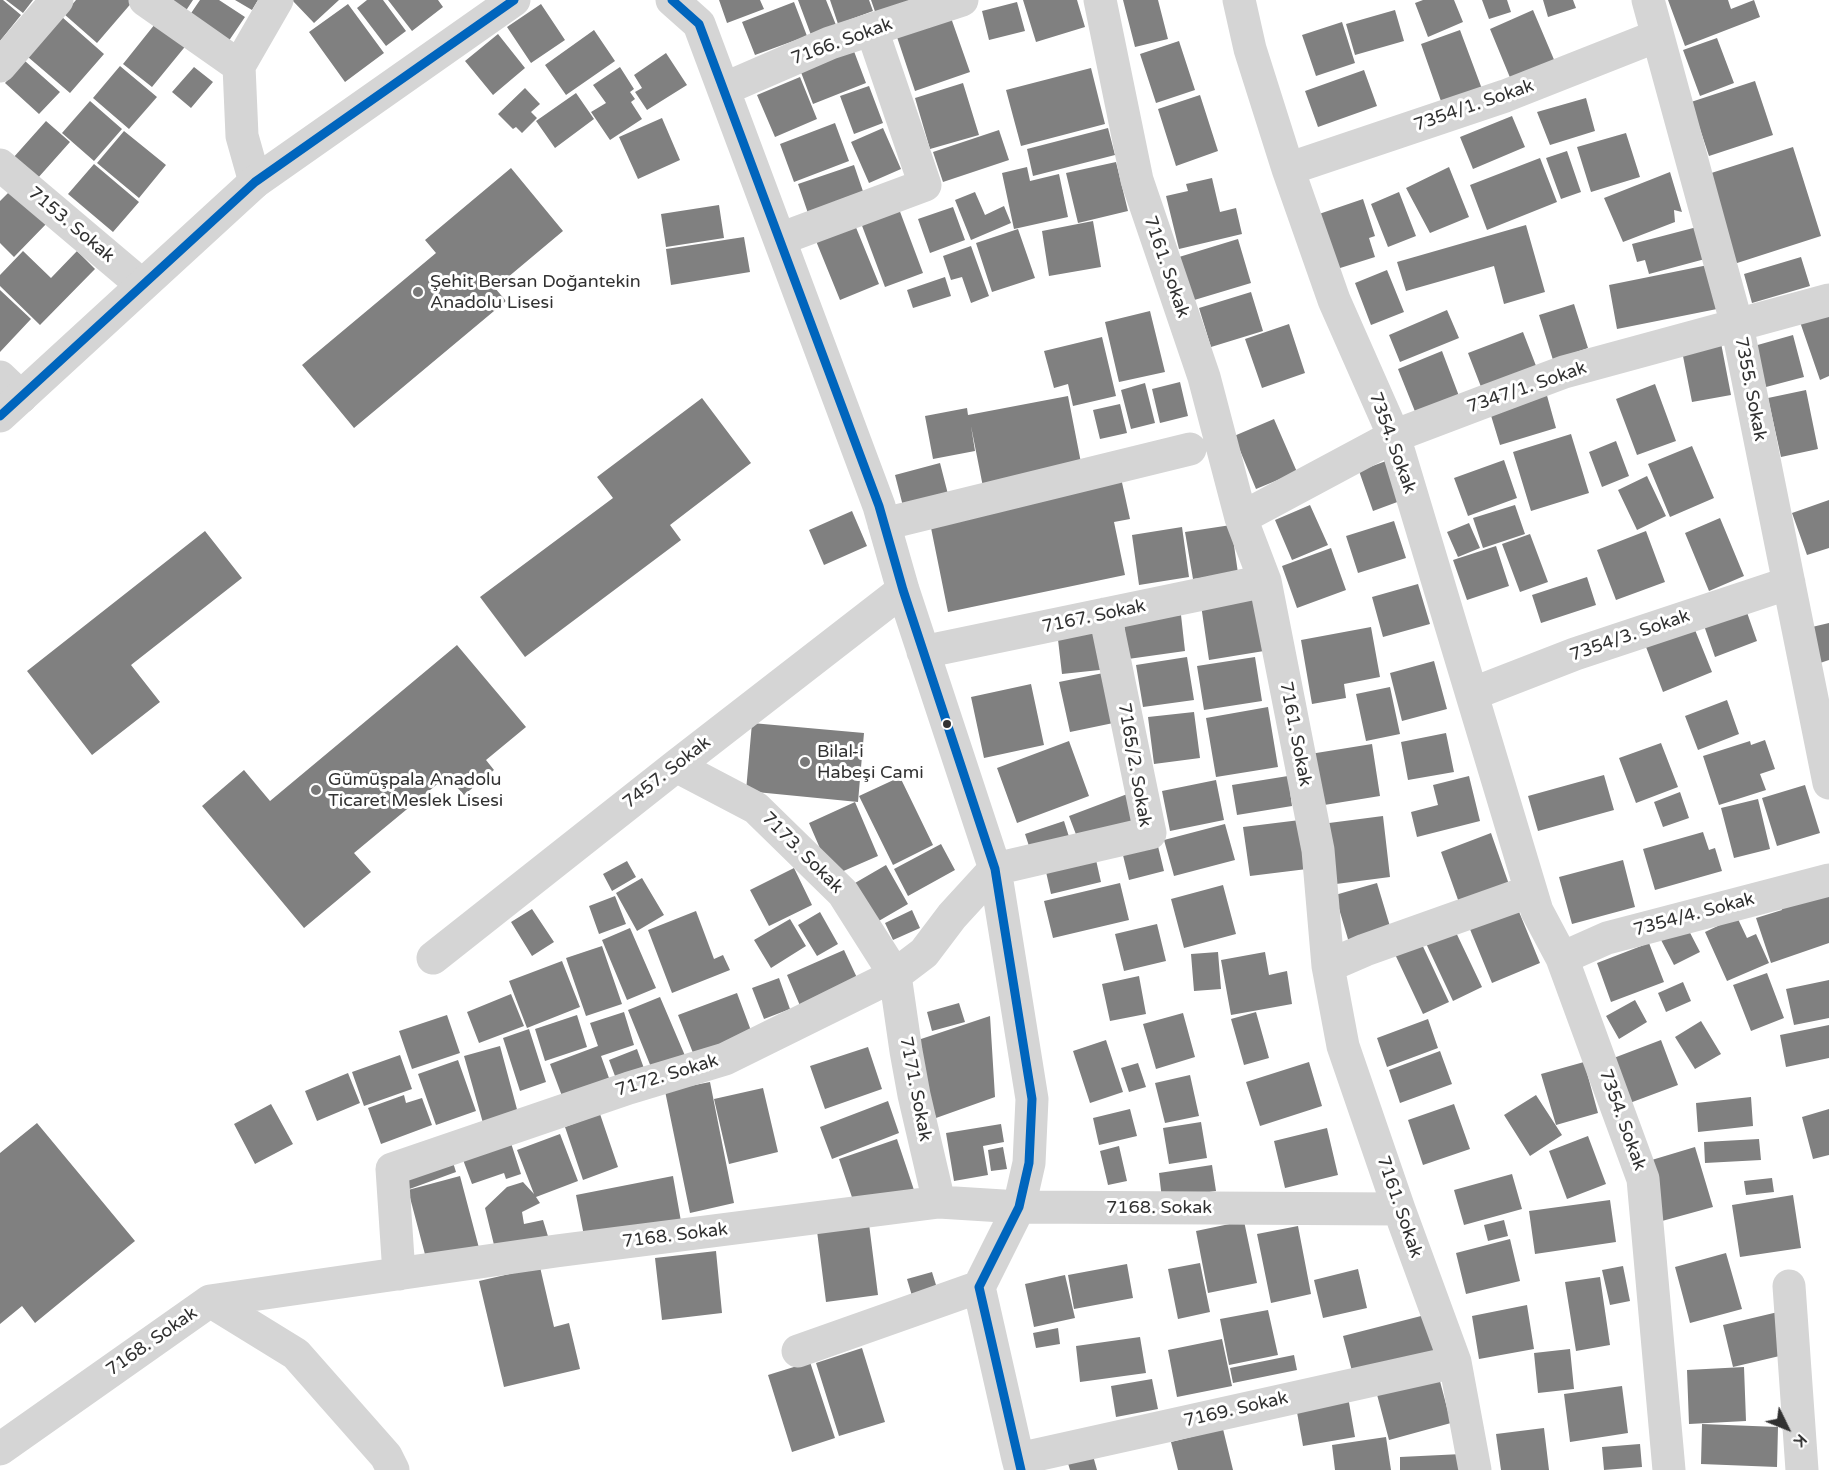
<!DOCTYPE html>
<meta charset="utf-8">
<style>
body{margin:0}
#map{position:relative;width:1829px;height:1470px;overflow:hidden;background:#fff;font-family:"Varela Round",sans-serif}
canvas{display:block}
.north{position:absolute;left:1757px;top:1398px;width:60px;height:60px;-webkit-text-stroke:4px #fff;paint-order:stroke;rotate:133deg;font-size:16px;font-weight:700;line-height:24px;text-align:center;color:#313131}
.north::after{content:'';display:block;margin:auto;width:21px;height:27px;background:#313131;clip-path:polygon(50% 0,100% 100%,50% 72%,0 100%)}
</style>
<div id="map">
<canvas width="1829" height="1470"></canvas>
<div class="north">K</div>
</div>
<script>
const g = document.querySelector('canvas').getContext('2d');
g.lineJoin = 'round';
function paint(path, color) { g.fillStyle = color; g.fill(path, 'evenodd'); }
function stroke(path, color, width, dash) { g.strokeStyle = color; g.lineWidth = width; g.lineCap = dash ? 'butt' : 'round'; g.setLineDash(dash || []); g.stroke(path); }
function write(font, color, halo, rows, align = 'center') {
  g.font = font + ' "Varela Round",sans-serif'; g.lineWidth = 6; g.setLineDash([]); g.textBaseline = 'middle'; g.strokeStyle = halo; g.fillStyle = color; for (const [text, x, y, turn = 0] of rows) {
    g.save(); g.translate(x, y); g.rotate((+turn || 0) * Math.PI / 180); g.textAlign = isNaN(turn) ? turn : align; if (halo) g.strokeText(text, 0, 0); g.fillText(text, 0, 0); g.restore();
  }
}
paint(new Path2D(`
 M0,0H3L21,15L0,41Z
 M6,0H33L23,13Z
 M76,0H134L97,43L64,14Z
 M163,0H193L181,18Z
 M200,0H219L245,17L224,48L185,22Z
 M235,0H258L252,10Z
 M292,0H339L314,23Z
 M367,0H383L406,31L386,46L357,8Z
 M388,0H438L443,7L412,31Z
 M719,0H760L764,9L727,23Z
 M798,0H826L836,25L811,35Z
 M830,0H869L873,11L838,24Z
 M871,0H943L879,23Z
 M1023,0H1077L1085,27L1036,42Z
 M1123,0H1158L1168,39L1135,47Z
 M1423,0H1454L1463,22L1428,37L1415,3Z
 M1482,0H1507L1511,12L1489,19Z
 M1543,0H1573L1576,8L1548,17Z
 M1668,0H1728L1731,9L1754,0L1760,17L1685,46Z
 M794,2L807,36L755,55L742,22Z
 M1017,2L1025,31L989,40L982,11Z
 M348,4L384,53L345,82L309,32Z
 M541,4L565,40L531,63L507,27Z
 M1395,10L1404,41L1355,55L1346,24Z
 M1533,10L1555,62L1511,80L1490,29Z
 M950,15L970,72L915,91L896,34Z
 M62,17L104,54L70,93L28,57Z
 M159,19L188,43L152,87L123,64Z
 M1342,22L1355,63L1316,76L1302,35Z
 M594,30L615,61L566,95L545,65Z
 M1460,30L1482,89L1442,104L1421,44Z
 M498,34L525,68L493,95L465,61Z
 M1717,38L1734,83L1700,96L1683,50Z
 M1179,41L1195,90L1156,103L1140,54Z
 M852,46L866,83L813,104L799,67Z
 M666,53L687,85L647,110L635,92L642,88L634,75Z
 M25,61L60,92L39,114L5,83Z
 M120,66L157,97L129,129L93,98Z
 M194,67L213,82L191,108L172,92Z
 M620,67L634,89L630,92L635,99L631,102L642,119L610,140L591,112L606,103L593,85Z
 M1091,68L1105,124L1021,146L1006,90Z
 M1364,70L1377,106L1318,127L1305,91Z
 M800,77L817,119L775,137L757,95Z
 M1755,81L1773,135L1709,156L1691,102Z
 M963,83L979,135L930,149L915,98Z
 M869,86L883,123L854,134L840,96Z
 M525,88L540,104L531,112L537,118L522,133L516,127L513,129L498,114Z
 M576,93L594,119L555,148L536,121Z
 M1200,95L1218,151L1176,166L1158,109Z
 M1586,98L1595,131L1550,145L1537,112Z
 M90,101L122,129L94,161L62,133Z
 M1512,116L1525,147L1473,169L1460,137Z
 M662,118L680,160L638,179L619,137Z
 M46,121L70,142L37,179L13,158Z
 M835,123L849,161L794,182L780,144Z
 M883,128L901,169L869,183L851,142Z
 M1108,128L1115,155L1033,176L1027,149Z
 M999,130L1009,160L943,182L933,152Z
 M124,131L166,165L139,198L97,163Z
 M1626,133L1640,177L1591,192L1577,147Z
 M1793,147L1821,236L1734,264L1705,175Z
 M1567,151L1581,192L1561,199L1546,158Z
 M1540,158L1557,202L1487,230L1470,185Z
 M1116,162L1128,211L1078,223L1066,173Z
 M94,164L139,202L113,232L68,194Z
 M854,165L867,203L811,222L798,184Z
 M1027,167L1030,181L1059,174L1068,217L1014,229L1002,173Z
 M1449,167L1469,217L1430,233L1406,188Z
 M511,168L563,231L495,288L506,301L354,428L302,365L436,253L425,240Z
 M1670,172L1682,212L1674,210L1675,222L1623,242L1604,198Z
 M1212,178L1220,212L1236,208L1242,234L1179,249L1166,196L1188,191L1186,184Z
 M14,187L49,221L14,257L0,243V201Z
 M975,192L985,215L1004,206L1011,223L971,240L955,200Z
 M1399,192L1416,236L1388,247L1371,204Z
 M1363,199L1375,236L1369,238L1375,257L1337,269L1319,214Z
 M719,205L724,238L666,247L661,214Z
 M953,207L965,240L930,253L918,219Z
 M899,209L923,273L885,287L861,223Z
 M1093,221L1101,267L1049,276L1042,231Z
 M855,225L879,284L840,300L816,241Z
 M1526,225L1545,292L1504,304L1494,266L1406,291L1397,262Z
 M1697,227L1705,259L1649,274L1645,260L1637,262L1632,244Z
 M1018,229L1035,278L992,292L976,243Z
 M744,237L750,272L671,285L666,249Z
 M1238,239L1251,283L1191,301L1179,257Z
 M971,246L989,296L971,303L962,277L951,280L943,256Z
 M23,251L51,278L77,251L95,269L40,325L0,286V275Z
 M1801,257L1810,286L1752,303L1744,274Z
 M1708,265L1717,309L1617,329L1609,285Z
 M1387,270L1404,312L1371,325L1355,283Z
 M945,277L951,296L913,308L907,290Z
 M0,290L31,319L0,352Z
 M1251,292L1263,331L1211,347L1199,308Z
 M1574,304L1588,348L1553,360L1539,315Z
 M1447,310L1459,338L1400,362L1389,335Z
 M1150,311L1165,372L1119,382L1105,322Z
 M1829,312V376L1820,380L1800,322Z
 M1289,324L1305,373L1262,388L1245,339Z
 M1523,332L1538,371L1483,392L1468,353Z
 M1793,335L1804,377L1766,387L1754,346Z
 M1102,337L1116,396L1073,406L1068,384L1054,388L1044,351Z
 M1721,343L1731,395L1692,402L1682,351Z
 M1442,351L1459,396L1416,414L1398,369Z
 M1180,382L1188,416L1160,423L1152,389Z
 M1145,383L1155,423L1131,429L1121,390Z
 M1655,384L1676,441L1637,455L1616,399Z
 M1806,390L1818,449L1781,457L1768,398Z
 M1546,392L1556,428L1500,445L1489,409Z
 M1068,396L1083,473L984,492L971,426L975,451L933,459L925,416L967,408L968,415Z
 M702,398L751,463L670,525L681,540L525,657L480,597L613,498L597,477Z
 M1120,404L1127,433L1100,439L1093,410Z
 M1274,419L1297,472L1256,489L1234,436Z
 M1571,434L1589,493L1531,511L1513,452Z
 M1616,441L1629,476L1602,487L1589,452Z
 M1692,446L1714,498L1670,517L1648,464Z
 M1504,460L1517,498L1468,516L1454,478Z
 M1386,461L1400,501L1373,511L1359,471Z
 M940,463L950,502L905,514L895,475Z
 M1647,476L1666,516L1637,530L1618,490Z
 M1121,478L1130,519L1114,522L1125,575L948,612L929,518Z
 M1829,500V548L1807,555L1792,513Z
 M1310,505L1328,545L1292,560L1275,520Z
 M1515,505L1525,534L1483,548L1473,518Z
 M852,511L867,546L824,565L809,530Z
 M1720,518L1744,576L1709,591L1685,533Z
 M1394,521L1406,558L1358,573L1346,536Z
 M1469,523L1480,548L1458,557L1447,532Z
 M1231,525L1238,573L1193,579L1185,532Z
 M1182,527L1189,577L1139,585L1132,535Z
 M205,531L242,578L131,665L160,702L92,755L27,671Z
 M1646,531L1665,582L1616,600L1597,550Z
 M1530,534L1548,582L1520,592L1502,544Z
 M1496,546L1509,586L1467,600L1453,560Z
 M1331,548L1346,590L1297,608L1282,566Z
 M1587,577L1596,605L1541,623L1532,595Z
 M1418,584L1430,624L1383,637L1372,597Z
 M1255,590L1264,651L1209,660L1200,598Z
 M1743,601L1757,641L1715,657L1701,617Z
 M1181,615L1185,651L1128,659L1124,623Z
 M1691,620L1712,672L1663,692L1643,639Z
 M1829,623V660L1820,663L1812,627Z
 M1104,626L1109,669L1062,674L1057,631Z
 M1371,627L1380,677L1344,684L1346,698L1312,704L1301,640Z
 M457,645L526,727L486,760L494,770L464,795L447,776L354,853L371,872L304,928L202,806L244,770L270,801Z
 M1187,657L1194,700L1143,707L1136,665Z
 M1255,657L1262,701L1204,710L1197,666Z
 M1434,661L1447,709L1402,721L1390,673Z
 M1113,671L1123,721L1070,732L1059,682Z
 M1031,684L1044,745L984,758L971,697Z
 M1390,687L1400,734L1366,741L1356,694Z
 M1727,700L1739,734L1698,750L1685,716Z
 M1268,707L1278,767L1216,777L1206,718Z
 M1194,712L1200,758L1154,764L1148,717Z
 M752,723L864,733L858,802L746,791Z
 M1446,733L1454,772L1408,780L1401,742Z
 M1765,740L1775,769L1760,774L1766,790L1719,805L1703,756L1750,741L1751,745Z
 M1069,741L1089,796L1017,823L997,768Z
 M1661,743L1678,787L1636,803L1619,758Z
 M1372,744L1380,796L1318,806L1310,754Z
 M1604,775L1614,810L1538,831L1528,796Z
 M1288,776L1292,806L1237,815L1232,785Z
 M1469,776L1480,821L1417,837L1411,812L1438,805L1433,785Z
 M900,777L933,845L893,865L859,796Z
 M1216,780L1224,820L1170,831L1162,791Z
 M1805,785L1820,833L1777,846L1762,798Z
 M1680,792L1689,818L1663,827L1654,802Z
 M1130,793L1141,823L1080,845L1069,816Z
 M1758,799L1770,849L1734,858L1721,808Z
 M855,802L878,856L832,876L809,823Z
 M1383,816L1390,877L1336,884L1329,823Z
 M1300,820L1307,869L1250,876L1243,827Z
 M1064,821L1071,843L1032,855L1025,834Z
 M1225,824L1235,860L1174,876L1164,840Z
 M1703,832L1709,850L1715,848L1722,871L1655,890L1643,849Z
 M1491,833L1512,893L1462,911L1441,852Z
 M1156,838L1164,871L1129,880L1121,847Z
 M941,844L955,870L908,896L894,869Z
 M1094,851L1101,882L1051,894L1044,863Z
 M1623,860L1635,907L1572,924L1559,877Z
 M627,861L636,877L612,891L603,874Z
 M886,865L908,904L877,922L855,883Z
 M794,868L812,905L769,926L750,890Z
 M642,878L664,915L637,931L616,893Z
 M1120,883L1129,920L1053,938L1044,901Z
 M1377,883L1392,933L1350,946L1335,895Z
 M1223,885L1236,934L1184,948L1171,899Z
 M1829,894V943L1771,963L1756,918L1782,910L1780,904Z
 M615,896L626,924L599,934L589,906Z
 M1515,902L1540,963L1492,983L1467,922Z
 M532,909L554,942L532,956L511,922Z
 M912,910L920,928L893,940L885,923Z
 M696,911L714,959L723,955L730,970L672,993L648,930Z
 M820,912L838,944L817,956L798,925Z
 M1737,917L1747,938L1756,934L1769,963L1727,981L1705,932Z
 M790,919L806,946L771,968L754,940Z
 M1157,924L1166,961L1124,971L1115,934Z
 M1452,924L1482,987L1453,1001L1423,937Z
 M1686,925L1700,952L1674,965L1660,938Z
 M630,928L656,988L627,1000L602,940Z
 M1419,938L1449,1002L1423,1014L1393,950Z
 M1649,943L1664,982L1611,1002L1597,963Z
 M602,946L622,1004L586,1016L566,958Z
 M844,950L859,982L801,1008L787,975Z
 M1218,952L1221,989L1194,991L1191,954Z
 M1265,952L1269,975L1287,971L1292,1004L1231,1015L1221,960Z
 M562,961L580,1007L527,1028L509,981Z
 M1767,973L1784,1018L1751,1031L1733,985Z
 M1139,976L1146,1014L1110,1021L1102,984Z
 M779,978L790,1009L764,1019L752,988Z
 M1829,980V1018L1794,1025L1786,989Z
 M1683,982L1691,1001L1666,1012L1658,993Z
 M737,993L753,1036L695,1058L678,1015Z
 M511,994L524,1026L479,1043L467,1012Z
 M660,997L686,1058L653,1072L628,1010Z
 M1635,1000L1647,1022L1619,1039L1606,1016Z
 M959,1003L965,1022L932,1031L927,1012Z
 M624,1012L634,1045L601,1056L609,1078L562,1096L550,1064L598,1046L590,1023Z
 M1256,1012L1269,1058L1244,1065L1231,1019Z
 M1183,1013L1195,1057L1156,1069L1143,1024Z
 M447,1015L460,1053L412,1069L399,1031Z
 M577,1015L587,1047L545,1061L535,1029Z
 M990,1016L995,1097L936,1118L912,1042Z
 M1428,1019L1438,1048L1387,1067L1377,1038Z
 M1701,1021L1721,1054L1695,1069L1675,1037Z
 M1829,1025V1058L1786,1067L1780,1035Z
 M529,1029L546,1082L520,1091L503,1038Z
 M1106,1040L1123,1092L1090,1103L1073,1051Z
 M1661,1040L1678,1085L1627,1104L1611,1059Z
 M500,1046L518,1113L483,1123L464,1056Z
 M868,1047L882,1089L825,1109L810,1066Z
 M637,1049L646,1074L618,1084L609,1060Z
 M1440,1051L1452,1084L1400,1103L1389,1070Z
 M400,1055L412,1089L364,1106L352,1072Z
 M458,1060L476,1111L436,1125L418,1074Z
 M1309,1062L1322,1106L1260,1126L1246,1082Z
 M1584,1062L1598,1113L1556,1125L1541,1074Z
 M1138,1063L1146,1087L1129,1092L1121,1068Z
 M348,1073L360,1103L317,1121L305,1091Z
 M1190,1075L1199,1116L1165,1123L1155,1083Z
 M710,1082L734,1203L690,1213L665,1091Z
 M763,1088L778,1152L729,1164L714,1099Z
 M404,1095L406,1103L422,1098L432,1125L381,1144L368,1108Z
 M1536,1095L1562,1135L1530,1156L1504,1115Z
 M1751,1097L1753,1126L1698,1132L1696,1103Z
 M888,1101L899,1133L832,1159L820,1127Z
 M271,1104L293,1144L255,1164L234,1124Z
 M1454,1104L1470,1149L1423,1165L1408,1120Z
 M1130,1109L1137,1136L1099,1145L1093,1118Z
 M1829,1109V1155L1813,1159L1802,1117Z
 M600,1114L618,1167L583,1180L565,1127Z
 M1201,1122L1207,1158L1169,1164L1163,1128Z
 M37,1123L135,1241L35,1323L22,1306L0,1324V1153Z
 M1001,1124L1004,1142L983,1146L988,1175L954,1181L946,1133Z
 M1327,1128L1338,1175L1285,1188L1274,1141Z
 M560,1134L578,1181L536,1197L540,1203L522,1212L524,1224L543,1220L551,1246L495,1249L485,1208L507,1187L523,1182L534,1194L517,1150Z
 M1588,1136L1606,1184L1567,1199L1549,1151Z
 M897,1139L914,1190L856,1209L839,1159Z
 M1759,1139L1761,1160L1705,1163L1704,1142Z
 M510,1140L521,1174L506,1179L504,1173L472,1184L462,1157Z
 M1119,1146L1127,1181L1108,1185L1100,1151Z
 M1003,1147L1007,1169L991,1171L988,1150Z
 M1695,1147L1713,1207L1662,1221L1645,1162Z
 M451,1156L456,1172L404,1191L398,1175Z
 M1212,1165L1216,1191L1162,1199L1159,1173Z
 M1512,1174L1522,1209L1464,1225L1454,1190Z
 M460,1176L479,1248L427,1262L408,1190Z
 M673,1176L682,1227L586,1246L576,1195Z
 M1772,1178L1774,1192L1746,1195L1744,1181Z
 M1793,1195L1801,1248L1740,1257L1732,1205Z
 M1610,1200L1616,1242L1535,1254L1529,1211Z
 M1504,1220L1508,1236L1488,1241L1484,1225Z
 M1244,1221L1257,1283L1208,1293L1196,1231Z
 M869,1224L878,1295L826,1302L817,1231Z
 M1298,1226L1311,1294L1271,1303L1257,1234Z
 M1510,1239L1520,1281L1466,1294L1456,1253Z
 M716,1251L722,1313L662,1320L655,1258Z
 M1726,1253L1742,1309L1690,1323L1675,1267Z
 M1200,1263L1210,1312L1178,1319L1168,1269Z
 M1127,1264L1133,1298L1074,1309L1068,1275Z
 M1623,1266L1630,1301L1610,1305L1602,1270Z
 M540,1267L554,1327L569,1323L580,1369L504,1387L479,1281Z
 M1358,1269L1367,1308L1323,1318L1314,1280Z
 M932,1272L940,1298L915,1306L907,1279Z
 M1065,1275L1075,1318L1034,1327L1025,1284Z
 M1600,1277L1610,1345L1576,1351L1565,1282Z
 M1527,1305L1534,1349L1479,1359L1472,1316Z
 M1268,1310L1278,1355L1229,1365L1220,1319Z
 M1778,1312L1788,1354L1733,1367L1723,1325Z
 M1425,1315L1436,1358L1354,1379L1343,1336Z
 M1058,1328L1060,1344L1036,1348L1033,1333Z
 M1140,1337L1146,1373L1080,1382L1076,1346Z
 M1222,1339L1232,1386L1177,1397L1168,1350Z
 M862,1348L885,1422L839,1436L816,1363Z
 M1570,1349L1574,1389L1538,1393L1534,1353Z
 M1294,1355L1297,1370L1233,1383L1230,1368Z
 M810,1362L835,1438L792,1452L768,1375Z
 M1744,1367L1746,1421L1689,1424L1687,1370Z
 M1437,1370L1451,1423L1389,1440L1375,1387Z
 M1152,1379L1158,1409L1116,1417L1111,1386Z
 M1622,1386L1628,1433L1570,1442L1564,1394Z
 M1347,1391L1355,1437L1303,1446L1295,1401Z
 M1702,1424L1778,1427L1777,1467L1701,1464Z
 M1544,1428L1549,1470H1501L1496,1434Z
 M1223,1429L1233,1470H1178L1171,1442Z
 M1386,1437L1391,1470H1335L1332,1445Z
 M1640,1444L1642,1467L1604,1470L1602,1447Z
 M1092,1452L1097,1470H1070L1067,1460Z
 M1462,1454L1463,1470H1400V1457Z`), '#808080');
stroke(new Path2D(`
 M145,0L239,66
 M672,0L699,24L879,506L903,590L995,869L1032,1099L1029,1163L1019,1207L979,1287L1018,1459L1021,1470
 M1100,0L1137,180L1204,377L1241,518L1265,581L1318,850L1328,966L1343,1046L1399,1209L1455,1362L1475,1470
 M1239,0L1250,49L1288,169L1334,300L1394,436L1537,911L1562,958L1643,1179L1669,1470
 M1648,0L1737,325L1829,783
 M0,66L57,0
 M724,89L830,43L962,0
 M0,165L142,285
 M1288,169L1505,96L1657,36
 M255,182L242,136L239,66L277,0
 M780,239L925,185L872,30
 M0,377L21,397
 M1241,518L1394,436L1481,403L1564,372L1829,300
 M884,524L1190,449
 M923,652L1265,581
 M1472,694L1575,654L1789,583
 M676,766L756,808L843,893L895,975L906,1051L914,1095L939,1202
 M995,869L1150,833L1105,614
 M433,958L676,766L903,590
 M1562,958L1607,938L1829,880
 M1328,966L1365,950L1531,891
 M399,1274L392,1169L629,1088L725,1059L895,975L924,953L952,916L995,869
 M1789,1286L1802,1470
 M210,1301L296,1354L386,1456L393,1470
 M798,1351L979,1287
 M0,1449L210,1301L556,1251L939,1202L1019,1207L1399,1209
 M1018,1459L1455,1362`), '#d5d5d5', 33);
stroke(new Path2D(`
 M0,416L255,182L514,0`), '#d5d5d5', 33);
stroke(new Path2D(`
 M672,0L699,24L879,506L903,590L995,869L1032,1099L1029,1163L1019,1207L979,1287L1021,1470
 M0,416L255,182L514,0`), '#0065bd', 9);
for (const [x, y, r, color] of [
 [418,292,6,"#797979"],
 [947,724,5,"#313131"],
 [805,762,6,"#797979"],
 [316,790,6,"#797979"]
]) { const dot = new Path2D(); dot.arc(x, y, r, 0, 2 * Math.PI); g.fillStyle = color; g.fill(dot); stroke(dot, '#fff', 2); }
write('18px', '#313131', '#fff', [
 ["7166. Sokak",842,42,-20],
 ["7354/1. Sokak",1474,106,-19],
 ["7153. Sokak",71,225,40],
 ["7161. Sokak",1166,267,71],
 ["7347/1. Sokak",1527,388,-19],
 ["7355. Sokak",1750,389,79],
 ["7354. Sokak",1392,443,70],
 ["7167. Sokak",1094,617,-12],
 ["7354/3. Sokak",1630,636,-19],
 ["7161. Sokak",1295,734,79],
 ["7165/2. Sokak",1134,765,80],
 ["7457. Sokak",667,773,-38],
 ["7173. Sokak",802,853,45],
 ["7354/4. Sokak",1694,915,-15],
 ["7172. Sokak",667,1076,-17],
 ["7171. Sokak",915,1089,79],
 ["7354. Sokak",1622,1120,70],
 ["7161. Sokak",1399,1207,71],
 ["7168. Sokak",1159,1208],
 ["7168. Sokak",675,1236,-7],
 ["7168. Sokak",152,1342,-35],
 ["7169. Sokak",1236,1410,-13]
]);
write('18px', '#313131', '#fff', [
 ["Şehit Bersan Doğantekin",430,282],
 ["Anadolu Lisesi",430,303],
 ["Bilal-i",817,752],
 ["Habeşi Cami",817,773],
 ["Gümüşpala Anadolu",328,780],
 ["Ticaret Meslek Lisesi",328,801]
], 'left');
</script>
